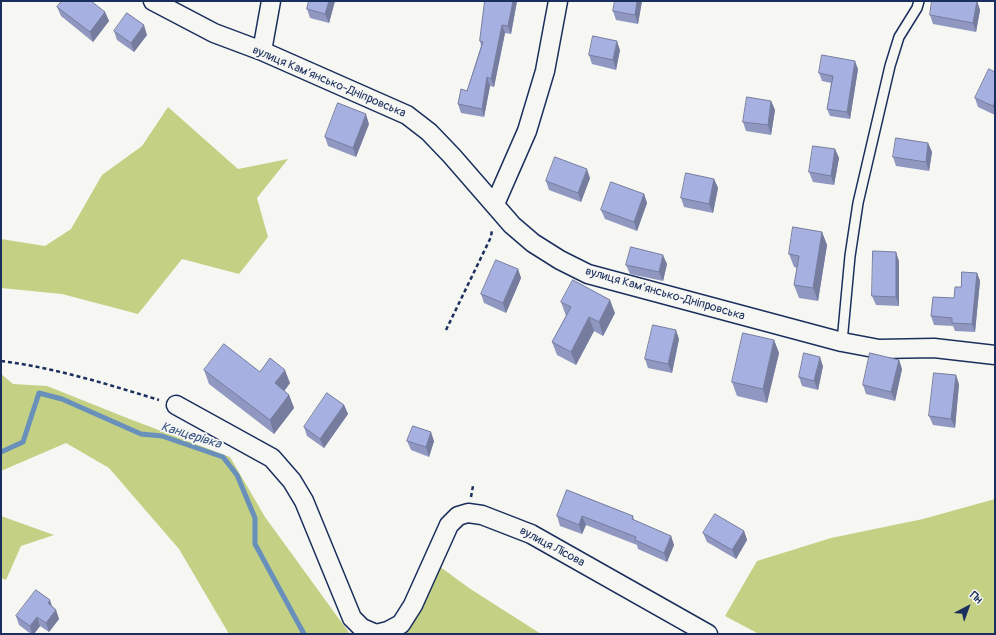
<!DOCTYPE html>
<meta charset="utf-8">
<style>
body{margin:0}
#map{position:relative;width:996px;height:635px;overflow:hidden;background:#f6f6f2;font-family:Pangolin,sans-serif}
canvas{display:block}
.frame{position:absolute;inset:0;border:2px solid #1b2f5e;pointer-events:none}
.north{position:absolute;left:948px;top:587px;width:40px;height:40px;-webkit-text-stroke:3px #f6f6f2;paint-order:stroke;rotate:41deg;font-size:11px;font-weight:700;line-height:16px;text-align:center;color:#1b2f5e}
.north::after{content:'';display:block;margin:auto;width:14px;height:18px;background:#1b2f5e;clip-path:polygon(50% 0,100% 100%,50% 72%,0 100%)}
</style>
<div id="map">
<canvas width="996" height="635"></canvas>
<div class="frame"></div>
<div class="north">Пн</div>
</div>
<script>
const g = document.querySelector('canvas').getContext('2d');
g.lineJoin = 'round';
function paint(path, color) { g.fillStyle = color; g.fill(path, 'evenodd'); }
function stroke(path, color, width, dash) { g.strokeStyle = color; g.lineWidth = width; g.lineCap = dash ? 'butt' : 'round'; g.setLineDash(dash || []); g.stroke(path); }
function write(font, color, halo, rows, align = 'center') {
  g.font = font + ' Pangolin,sans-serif'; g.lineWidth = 3.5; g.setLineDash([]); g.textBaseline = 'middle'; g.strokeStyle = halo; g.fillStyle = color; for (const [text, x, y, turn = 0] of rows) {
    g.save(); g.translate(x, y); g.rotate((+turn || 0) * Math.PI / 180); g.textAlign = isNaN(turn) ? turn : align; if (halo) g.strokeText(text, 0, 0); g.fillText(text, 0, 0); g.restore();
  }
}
paint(new Path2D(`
 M168,107L238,169L288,159L257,198L268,237L239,274L182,259L138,314L62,294L1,288V239L45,246L71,229L102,175L142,146Z
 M1,374L13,384L47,386L127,418L230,457L265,517L350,634H229L179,549L109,468L66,443L1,471Z
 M995,499V634H759L725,616L757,561L831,538L923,519Z
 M1,516L54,535L21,546L6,580L1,578Z
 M439,566L469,588L541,634H391Z`), '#c4d185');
stroke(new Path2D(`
 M1,452L23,442L39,393L62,399L141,434L162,436L223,457L237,475L255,518V544L304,634`), '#6890bb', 5);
const lane = new Path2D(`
 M842,342L850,256L858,203L890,66L899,37L917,8L919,1`);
const street = new Path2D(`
 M153,1L214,33L262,51L407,115L429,132L452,156L512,225L533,243L560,260L588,274L842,342L879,349L934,348L995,355
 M262,51L271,1
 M495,204L527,131L545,71L558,1
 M176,405L272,458L292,481L304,501L352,618L362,628L376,634
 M376,634L388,631L401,624L413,605L449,525L458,516L468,513L482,515L531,534L708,634`);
stroke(lane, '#1b2f5e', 12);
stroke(street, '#1b2f5e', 21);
stroke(new Path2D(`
 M446,330L491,237L492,229
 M1,361C56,368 107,384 159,400
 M471,497L473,486`), '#1b2f5e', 2.5, [4, 3]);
stroke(lane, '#f6f6f2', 9);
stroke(street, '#f6f6f2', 18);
paint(new Path2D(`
 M309,1H335L329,23L310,18L307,9Z
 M485,1H517L511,34L505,33L494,87L490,86L484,117L461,113L458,104L467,91L481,46L480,41Z
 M642,1L638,24L616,20L613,11Z
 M977,1L980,10L976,32L933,24L930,15Z
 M57,7L105,12L109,21L93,42L61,16Z
 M114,31L147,35L134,52L117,40Z
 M620,50L616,70L592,64L589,55Z
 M858,69L850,119L830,116L827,109L831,83L822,81L819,73Z
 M995,72V115L978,107L975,98Z
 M771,101L775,110L771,135L746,131L743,122Z
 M369,124L356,157L328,146L325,137Z
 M928,143L932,152L929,171L896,166L893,157Z
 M835,149L839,158L834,185L813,182L809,172Z
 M590,178L581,202L549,190L546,181Z
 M714,179L718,188L713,213L684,207L681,198Z
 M644,194L647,203L637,231L605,219L601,210Z
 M822,232L827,245L818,301L799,298L794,285L797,268L794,267L789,254Z
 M899,261V306L876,305L872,296Z
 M667,264L663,281L630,274L626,265Z
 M518,269L521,278L506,313L484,303L481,294Z
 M977,273L980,281L975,332L955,331L953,326L934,325L931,316L954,298L961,287Z
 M561,302L615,313L603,336L594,331L576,365L557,355L552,342L566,316Z
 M679,339L672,373L648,368L645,359Z
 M774,340L779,353L767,403L737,396L732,382Z
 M899,360L902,369L895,401L866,394L863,385Z
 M823,366L818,390L802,386L799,377Z
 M204,370L260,372L290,383L284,391L289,395L294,408L274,434L209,384Z
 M959,384L955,428L933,425L929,416Z
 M344,405L348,414L324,448L307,436L304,427Z
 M407,441H434L429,457L411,450Z
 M567,490L633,516L634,520L671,536L674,545L667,562L638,549L637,545L586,525L582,534L560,526L557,516Z
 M744,531L747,540L736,559L707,542L703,533Z
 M53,607L56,610L59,619L49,632L40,626L34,634H31L19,625L16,616Z`), '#9098c2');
paint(new Path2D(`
 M329,1H335L329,23L325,14Z
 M513,1H517L511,34L508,26Z
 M637,1H642L638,24L635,15Z
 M977,1L980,10L976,32L973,23Z
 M105,12L109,21L93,42L90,32Z
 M144,25L147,35L134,52L131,43Z
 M502,25L505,33L494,87L491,79Z
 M617,41L620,50L616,70L613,60Z
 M855,61L858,69L850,119L847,112Z
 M487,77L490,86L484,117L482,109Z
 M771,101L775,110L771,135L768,125Z
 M995,101V113L993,106Z
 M366,114L369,124L356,157L353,148Z
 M928,143L932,152L929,171L926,162Z
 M835,149L839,158L834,185L831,176Z
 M587,169L590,178L581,202L578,193Z
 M714,179L718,188L713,213L709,204Z
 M644,194L647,203L637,231L634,222Z
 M822,232L827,245L818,301L813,288Z
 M896,252L899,261V306L896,297Z
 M663,255L667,264L663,281L659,272Z
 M518,269L521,278L506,313L503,303Z
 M977,273L980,281L975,332L972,324Z
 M610,300L615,313L603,336L599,322Z
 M589,317L594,331L576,365L571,352Z
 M676,330L679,339L672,373L668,364Z
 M774,340L779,353L767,403L763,389Z
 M820,357L823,366L818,390L814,381Z
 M899,360L902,369L895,401L891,392Z
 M285,370L290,383L280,397L275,383Z
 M956,375L959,384L955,428L951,419Z
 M289,395L294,408L274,434L270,420Z
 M344,405L348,414L324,448L320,439Z
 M431,432L434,441L429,457L426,447Z
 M582,516L586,525L582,534L579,525Z
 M744,531L747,540L736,559L732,550Z
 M671,536L674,545L667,562L664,553Z
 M50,600L53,609L48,603Z
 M56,610L59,619L49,632L46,623Z
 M37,617L40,626L34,634H32L30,626Z`), '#757c9e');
const building = new Path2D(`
 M62,1H91L105,12L90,32L57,7Z
 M309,1H329L325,14L307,9Z
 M485,1H513L508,26L502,25L491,79L487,77L482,109L458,104L461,89L467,91L483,42L480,41Z
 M615,1H637L635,15L613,11Z
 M932,1H977L973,23L930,15Z
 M127,13L144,25L131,43L114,31Z
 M593,36L617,41L613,60L589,55Z
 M822,55L855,61L847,112L827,109L833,76L819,73Z
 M989,69L995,72V101L993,106L975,98Z
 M747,97L771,101L768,125L743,122Z
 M338,103L366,114L353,148L325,137Z
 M896,138L928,143L926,162L893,157Z
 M813,146L835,149L831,176L809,172Z
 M555,157L587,169L578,193L546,181Z
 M686,173L714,179L709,204L681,198Z
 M611,182L644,194L634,222L601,210Z
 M793,227L822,232L813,288L794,285L799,256L789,254Z
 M631,247L663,255L659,272L626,265Z
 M873,251L896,252V297L872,296Z
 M496,260L518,269L503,303L481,294Z
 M962,272L977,273L972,324L952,323V318L931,316L933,297L954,298L955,287H961Z
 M573,280L610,300L599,322L589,317L571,352L552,342L571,307L561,302Z
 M653,325L676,330L668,364L645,359Z
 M743,333L774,340L763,389L732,382Z
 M224,344L260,372L270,358L285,370L275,383L289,395L270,420L204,370Z
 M804,353L820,357L814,381L799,377Z
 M870,353L899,360L891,392L863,385Z
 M934,373L956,375L951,419L929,416Z
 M327,393L344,405L320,439L304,427Z
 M413,426L431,432L426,447L407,441Z
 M567,490L633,516L632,519L671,536L664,553L635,540L636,537L582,516L579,525L557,516Z
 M715,514L744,531L732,550L703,533Z
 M36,590L50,600L48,603L56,610L46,623L37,617L30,626L16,616Z`);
paint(building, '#a7b1e1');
stroke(building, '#757c9e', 1);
write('12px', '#1b2f5e', '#f6f6f2', [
 ["вулиця Кам’янсько-Дніпровська",329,82,23],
 ["вулиця Кам’янсько-Дніпровська",665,294,16],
 ["вулиця Лісова",552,547,28]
]);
write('italic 13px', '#3b5785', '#f6f6f2', [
 ["Канцерівка",191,436,17]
]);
</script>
